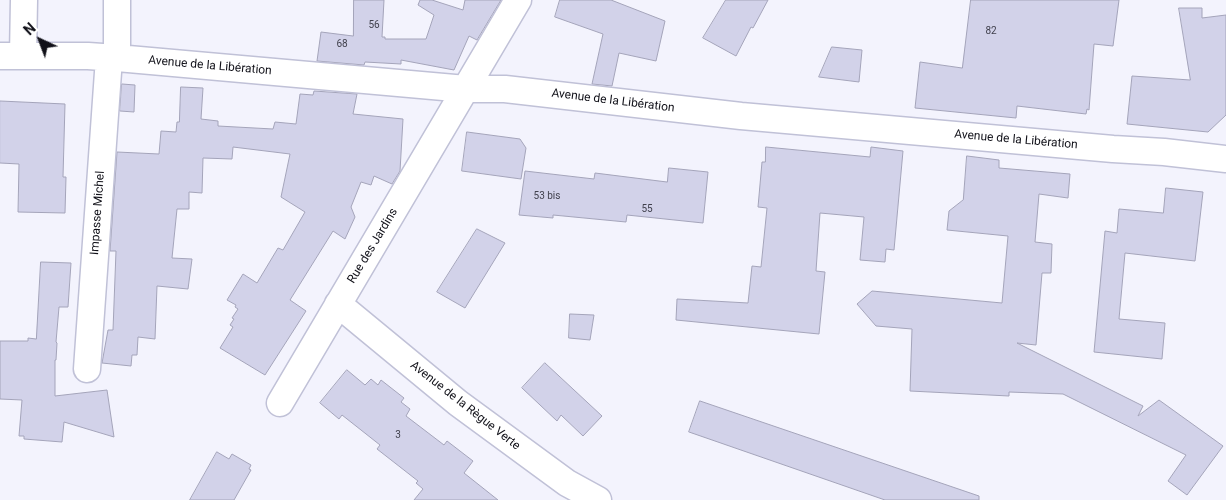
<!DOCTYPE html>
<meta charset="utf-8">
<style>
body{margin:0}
#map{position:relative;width:1226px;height:500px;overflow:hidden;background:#f3f3fd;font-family:Roboto,sans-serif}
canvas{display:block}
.north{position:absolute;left:15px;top:15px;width:50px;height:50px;-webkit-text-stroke:4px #fff;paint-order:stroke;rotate:317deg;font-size:14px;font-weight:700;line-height:20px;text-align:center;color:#111119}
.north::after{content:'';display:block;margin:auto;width:18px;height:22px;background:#111119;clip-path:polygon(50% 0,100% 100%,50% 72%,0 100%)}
</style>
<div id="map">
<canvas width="1226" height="500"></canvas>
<div class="north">N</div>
</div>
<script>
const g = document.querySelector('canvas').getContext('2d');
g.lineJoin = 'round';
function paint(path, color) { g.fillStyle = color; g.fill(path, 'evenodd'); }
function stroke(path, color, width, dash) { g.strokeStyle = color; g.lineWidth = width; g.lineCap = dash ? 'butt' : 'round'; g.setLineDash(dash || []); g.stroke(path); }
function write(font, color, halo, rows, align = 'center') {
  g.font = font + ' Roboto,sans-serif'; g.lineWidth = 4.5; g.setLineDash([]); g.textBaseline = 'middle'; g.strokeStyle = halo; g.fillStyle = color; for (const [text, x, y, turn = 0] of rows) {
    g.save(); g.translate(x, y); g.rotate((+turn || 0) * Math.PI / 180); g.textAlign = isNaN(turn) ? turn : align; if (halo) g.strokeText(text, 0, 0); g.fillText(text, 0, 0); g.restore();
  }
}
const building = new Path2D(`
 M354,0H384L382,37H385V39H426L434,15L418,5L420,0H432L463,10L465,0H501L477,40L469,36L454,70L401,60V64L365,62L364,65L317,61L321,32L353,36Z
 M560,0H611L665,21L656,61L619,53L612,86L592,84L603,34L555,17Z
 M726,0H768L753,28L751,27L736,56L703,38Z
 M971,0H1119L1113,46L1094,44L1089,110L1087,109L1086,114L1017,106L1016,118L915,108L920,62L962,68Z
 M1179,8H1202V18L1226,15V115L1208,132L1127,124L1132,76L1190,80Z
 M832,47L862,50L859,82L819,77Z
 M122,84L135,85L134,112L120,111Z
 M181,87L203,88L201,119L218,121V126L273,129L275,122L296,124L300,94L313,95L314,91L357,94L353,114L403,119L400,171L392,184L374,176L371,185L361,182L351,207L355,217L345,239L333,231L290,300L306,311L265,375L220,348L233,327L230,325L234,319L232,318L238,309L235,307L236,305L227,300L243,274L257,283L278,248L283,250L305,212L281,197L290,154L233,147L232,159L203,158L202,193L189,192V209H177L172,258L192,259L188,289L157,286L155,339L138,337L137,355H132L131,366L102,363L108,330H113L116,251H110L117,152L159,154L161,131L176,132L177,122H179Z
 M0,101L65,104L63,177H66L65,213L18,212L19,164L0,163Z
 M467,132L520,139L526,148L521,179L462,171Z
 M766,147L870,157L871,147L903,151L894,250L886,249L885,262L860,260L864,217L820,213L816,271L825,272L819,334L676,320L677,299L748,303L752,266L761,267L767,208L758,207L762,162H765Z
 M967,156L999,160V168L1070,174L1068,198L1039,194L1035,242L1052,244L1051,273H1042L1036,345L1017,343L1143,406L1138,416L1159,400L1223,446L1187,495L1168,481L1186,455L1063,394L1009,392V396L910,391L912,329L876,326L857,304L872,291L1002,303L1008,236L947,230L949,211L963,200Z
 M669,168L708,172L703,223L627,215L626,222L553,215V218L519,215L525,171L594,179L595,173L667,182Z
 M1166,188L1203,192L1195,261L1125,253L1119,319L1165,323L1162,359L1094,352L1105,231L1117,233L1119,209L1163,213Z
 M477,229L505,243L465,308L437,292Z
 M41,262L71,263L68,307H59L56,342L57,343L56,360H55V396L107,390L114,437L64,422L62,442L24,439V436H19L22,400L0,399V341H28V338L36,339Z
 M570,314L594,315L590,340L569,338Z
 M545,363L602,416L583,436L561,415L557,421L522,388Z
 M347,370L365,385L371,379L378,385L381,380L404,398L401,402L410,409L406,416L444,445L447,441L473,461L464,473L498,500H414L423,489L416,483L418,481L377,449L380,445L342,415L339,419L320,403Z
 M700,401L979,496V500H885L689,432Z
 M217,452L229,459L232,454L251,465L249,469L251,470L234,500H190Z`);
paint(building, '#d2d2e9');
stroke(building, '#a4a4ba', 1);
const minor = new Path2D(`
 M0,56H88L117,58L466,89H505L741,116L1113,149L1164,152L1226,159
 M23,56L24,0
 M117,58V0
 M338,304L458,403L567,483L598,500
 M87,369L109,58
 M280,403L518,0`);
stroke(minor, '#c0c1d7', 29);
stroke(minor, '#fff', 26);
write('10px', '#41414d', null, [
 ["56",374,25],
 ["82",991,31],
 ["68",342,44],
 ["53 bis",547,196],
 ["55",647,209],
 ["3",398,435]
]);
write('12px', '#111119', '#fff', [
 ["Avenue de la Libération",210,66,5],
 ["Avenue de la Libération",613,101,7],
 ["Avenue de la Libération",1016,140,5],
 ["Impasse Michel",98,213,-86],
 ["Rue des Jardins",373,246,-59],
 ["Avenue de la Règue Verte",465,406,38]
]);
</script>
